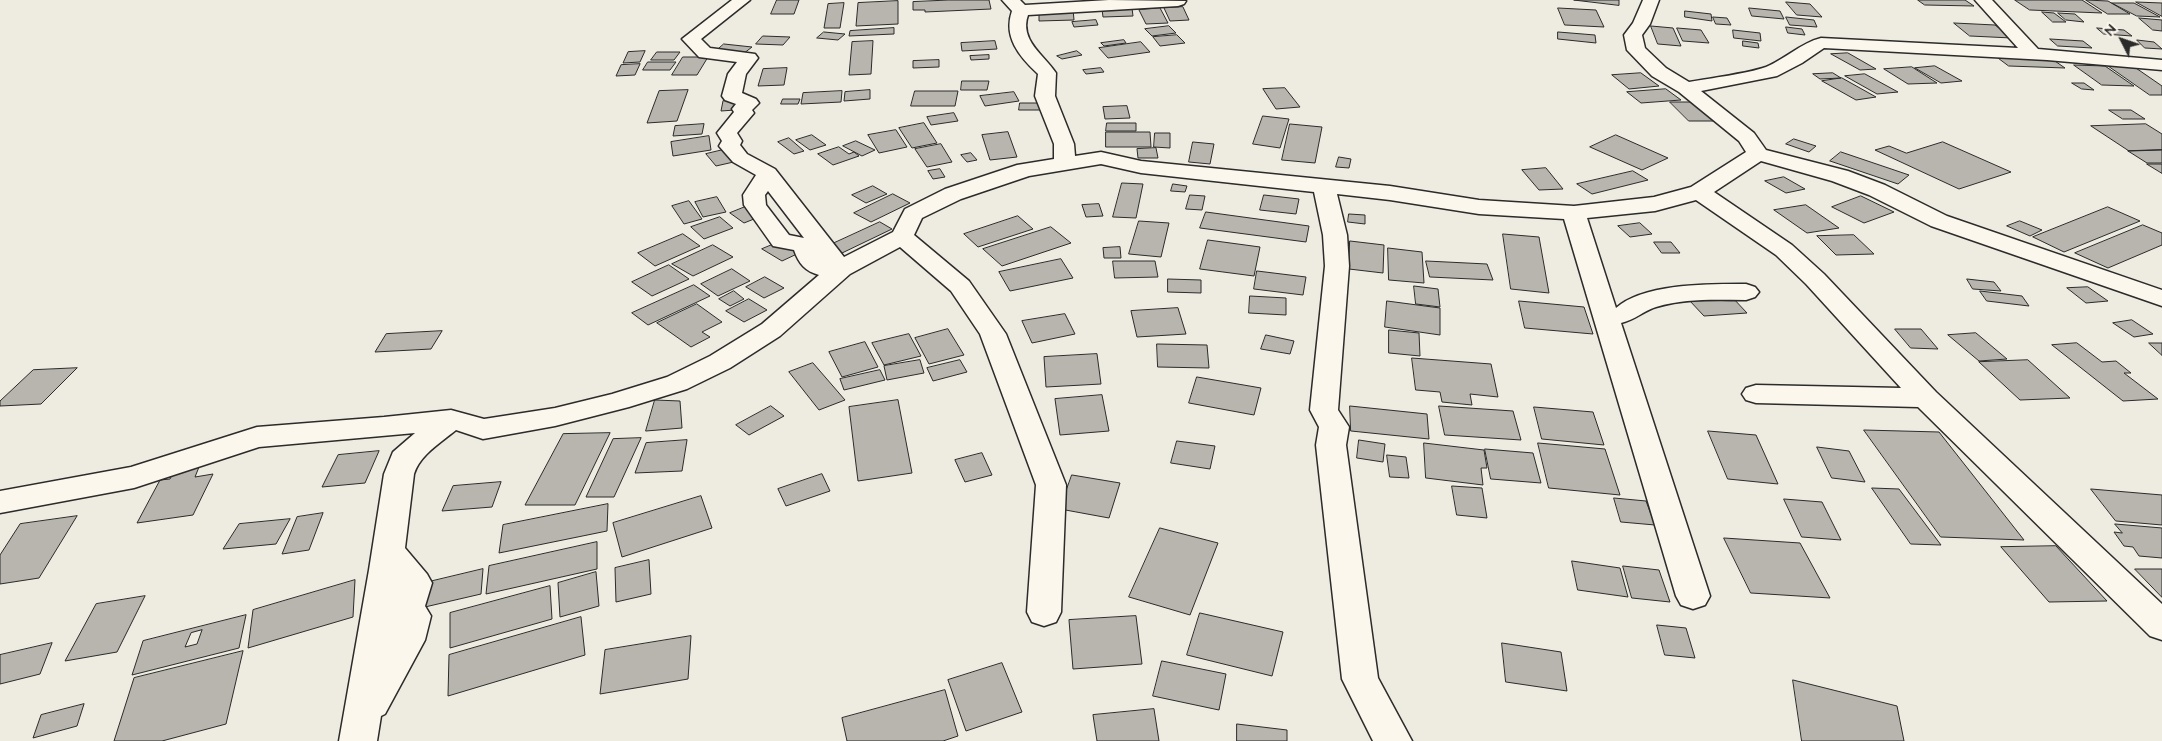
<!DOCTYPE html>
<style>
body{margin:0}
#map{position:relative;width:2162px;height:741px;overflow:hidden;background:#eeebe0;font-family:"Architects Daughter",sans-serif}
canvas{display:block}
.north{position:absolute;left:2097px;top:15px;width:50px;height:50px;-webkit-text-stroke:4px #fbf7ec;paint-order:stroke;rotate:311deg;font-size:14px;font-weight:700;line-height:20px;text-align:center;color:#2b2b2b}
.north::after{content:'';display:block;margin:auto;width:18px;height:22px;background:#2b2b2b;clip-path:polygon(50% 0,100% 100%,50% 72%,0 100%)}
</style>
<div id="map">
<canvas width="2162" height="741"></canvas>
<div class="north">N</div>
</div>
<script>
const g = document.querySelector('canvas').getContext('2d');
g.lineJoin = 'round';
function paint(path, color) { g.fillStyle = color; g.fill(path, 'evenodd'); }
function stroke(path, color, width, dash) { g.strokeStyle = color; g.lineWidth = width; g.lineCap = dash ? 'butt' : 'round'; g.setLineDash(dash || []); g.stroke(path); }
const building = new Path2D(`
 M777,0H799L794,14H771Z
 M949,0H989L991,9L925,12V10H913V2Z
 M1574,0H1619V5Z
 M1918,0H1965L1974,6L1925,5Z
 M2015,0H2082L2102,13L2030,10Z
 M2086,0L2108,1L2130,14H2108Z
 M898,1V24L856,26L858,3Z
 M1786,2L1810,4L1822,17L1797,15Z
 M2136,2L2162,3V16Z
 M844,3L840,28H824L828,4Z
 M2112,3H2134L2160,17L2137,16Z
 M1183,7L1189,20L1170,21L1164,8Z
 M1132,8L1133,16L1103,17L1102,9Z
 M1160,8L1168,23L1146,24L1139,10Z
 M1558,8L1596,10L1604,27L1565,25Z
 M1749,8L1780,11L1784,19L1752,16Z
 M1073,9L1074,20L1039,21V10Z
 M1685,11L1711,14L1712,21L1685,17Z
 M2042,12L2054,13L2066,22H2053Z
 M2058,13L2075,14L2084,22L2066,20Z
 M1713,17L1727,18L1731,25L1716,24Z
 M1786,17L1814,20L1817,27L1790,25Z
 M2139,18L2162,20V31L2153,30Z
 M1096,20L1098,25L1074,27L1072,22Z
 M1954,23L1995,25L2012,38L1970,36Z
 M1169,26L1176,33L1152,36L1145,29Z
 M1651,26L1673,28L1681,46L1658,44Z
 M1786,27L1802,29L1805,35L1788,33Z
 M894,28V34L849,36L850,31Z
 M1677,28L1701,30L1709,43L1683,41Z
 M2097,28L2124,30L2132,36L2104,34Z
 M1733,30L1760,33L1761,41L1734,38Z
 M824,32L845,34L838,40L817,38Z
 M1558,32L1595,35L1596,43L1558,39Z
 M1177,35L1185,43L1160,46L1153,37Z
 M763,36L790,37L783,45L756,44Z
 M2050,39L2083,41L2092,48L2058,46Z
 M1124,40L1126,43L1104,46L1101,43Z
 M2137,40L2154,42L2162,49L2145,48Z
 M873,41L871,74L849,75L852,42Z
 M995,41L997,49L962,51L961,43Z
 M1743,41L1758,43L1759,48L1743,46Z
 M1141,42L1150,52L1108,58L1099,48Z
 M724,44L752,47L743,54L716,51Z
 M645,51L640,62L623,63L628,52Z
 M1077,51L1082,55L1062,59L1057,56Z
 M657,52H680L674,60H651Z
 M1848,53L1876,69L1860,70L1831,54Z
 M989,55V59L971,60L970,56Z
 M683,57H708L697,75H672Z
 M1997,57L2052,59L2065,68L2009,66Z
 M939,60V67L913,68V61Z
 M648,62H676L670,70H643Z
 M640,64L635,75L616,76L621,65Z
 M2074,65L2105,66L2134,86L2102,85Z
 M2107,65L2133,66L2162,86V95H2150Z
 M1935,66L1962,81L1941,83L1915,68Z
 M1912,67L1937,83L1908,84L1884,69Z
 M787,68L784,85L758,86L763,69Z
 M1101,68L1104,72L1086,74L1083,70Z
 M1641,73L1659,86L1629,89L1612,75Z
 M1833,73L1841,78L1820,79L1813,74Z
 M1865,74L1898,92L1877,94L1845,76Z
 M1842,78L1876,97L1856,100L1822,81Z
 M962,81H989L987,90H961Z
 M2072,83H2084L2094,90L2082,89Z
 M1285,88L1300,107L1276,109L1263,89Z
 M1666,89L1681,100L1641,103L1627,92Z
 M688,90L677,121L647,123L659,91Z
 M870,90V99L844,101L845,92Z
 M842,91L841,102L801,104L803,93Z
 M915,91H958L955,106H911Z
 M1014,92L1019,101L985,106L980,96Z
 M783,99H800L798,104H781Z
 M737,100L735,110L721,111L723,101Z
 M1670,102H1697L1717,121H1689Z
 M1020,103H1042L1041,110H1019Z
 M1127,106L1130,118L1105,119L1103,107Z
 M2109,110H2131L2145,119H2123Z
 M954,113L958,121L931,125L927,117Z
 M1263,116L1289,119L1280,148L1253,144Z
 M924,123L937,143L912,148L899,128Z
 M1107,123H1136V131H1106Z
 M704,124L702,134L673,136L675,126Z
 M1290,124L1322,127L1315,163L1282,160Z
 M2146,124L2162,134V150L2129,151L2091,126Z
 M896,130L907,147L879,153L868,135Z
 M1008,132L1017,157L990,160L982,135Z
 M1106,132H1150L1151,147H1106Z
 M1155,133H1170V148L1154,147Z
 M812,135L826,145L810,150L796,140Z
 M1616,135L1668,158L1642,170L1590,147Z
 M709,136L711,150L673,156L671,142Z
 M789,138L804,151L794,154L778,142Z
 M1794,139L1816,146L1809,152L1786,144Z
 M856,141L875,150L862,156L843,146Z
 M1193,142L1214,144L1210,164L1189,162Z
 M1943,142L2011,172L1959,189L1875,150L1889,146L1906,153Z
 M941,144L952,162L927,167L915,149Z
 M839,147L849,154L854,152L859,156L833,165L818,154Z
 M1156,148L1158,158H1138L1137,149Z
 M727,149L738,161L716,166L706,154Z
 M2162,150V163H2147L2128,151Z
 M1841,152L1909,175L1898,184L1830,161Z
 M971,153L977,160L967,162L961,155Z
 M1339,157L1351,159L1349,168L1336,167Z
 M2147,164H2162V173Z
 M1546,168L1563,189L1539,190L1522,170Z
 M940,169L945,177L933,179L928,171Z
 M1633,171L1648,180L1592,194L1577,184Z
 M1784,177L1805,189L1786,193L1765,181Z
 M1122,183L1143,184L1136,218L1113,217Z
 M1173,184L1187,186L1185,192L1171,191Z
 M873,186L887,194L866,203L852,195Z
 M893,194L910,203L871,222L854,213Z
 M1190,195L1205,196L1202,210L1186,209Z
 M1264,195L1299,199L1296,214L1260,210Z
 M1861,196L1894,212L1864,223L1832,207Z
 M717,197L726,212L703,217L695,202Z
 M689,201L702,219L684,224L672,206Z
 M1099,204L1103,216L1086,217L1082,205Z
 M1806,205L1839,228L1807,233L1774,210Z
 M745,207L759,217L744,223L730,213Z
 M2108,207L2140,221L2064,252L2033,237Z
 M1206,212L1309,226L1306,242L1200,228Z
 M1349,214L1365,215V224L1348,222Z
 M1018,216L1033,229L978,247L964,234Z
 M720,217L733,228L704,239L691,227Z
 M1139,221L1169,223L1161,257L1129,254Z
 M2020,221L2042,230L2030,236L2007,226Z
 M880,222L892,229L842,253L830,245Z
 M1640,223L1652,234L1630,237L1618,226Z
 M2143,225L2162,233V245L2108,268L2075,253Z
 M1051,227L1071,243L1002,266L983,249Z
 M683,234L700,246L655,266L638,253Z
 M1503,234L1539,237L1549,293L1511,289Z
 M1854,235L1874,254L1836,255L1817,236Z
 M1208,240L1260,247L1254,276L1200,269Z
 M1350,241L1384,245L1383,273L1349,269Z
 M779,242L799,253L782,261L762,249Z
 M1654,242H1671L1680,253H1662Z
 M713,245L733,257L693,276L672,264Z
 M1120,247L1121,258H1104L1103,248Z
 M1388,248L1422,252L1424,283L1389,280Z
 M1061,259L1073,278L1010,291L999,272Z
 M1113,261H1155L1158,277L1115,278Z
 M1426,261L1487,264L1493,280L1430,277Z
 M669,265L689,279L652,296L632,282Z
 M732,269L750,281L718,296L701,284Z
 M1257,271L1306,277L1303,295L1254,289Z
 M765,277L784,288L764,298L746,287Z
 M1168,279L1201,280V293L1168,292Z
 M1967,279L1994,282L2001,291L1973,289Z
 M694,285L710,296L648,325L632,313Z
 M1414,286L1438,289L1440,307L1416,304Z
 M2088,287L2108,301L2086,303L2067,288Z
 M734,291L744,299L730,306L719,299Z
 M1980,291L2022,296L2029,306L1987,301Z
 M1250,296L1286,298V315L1249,313Z
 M1732,297L1747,313L1704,316L1689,300Z
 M749,299L767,310L744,322L726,311Z
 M1387,301L1440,308V335L1385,327Z
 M1519,301L1584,307L1593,334L1525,328Z
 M697,304L722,322L702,332L710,337L691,347L657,323Z
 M1178,308L1186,334L1137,337L1131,311Z
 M1065,314L1075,334L1032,343L1022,321Z
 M2132,320L2153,334L2134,337L2113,323Z
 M948,329L964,355L929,364L915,338Z
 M1895,329H1921L1938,349L1911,348Z
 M1389,330L1419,333L1420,356L1389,353Z
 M442,331L431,349L375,352L386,334Z
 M1976,333L2007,359L1979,361L1948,335Z
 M909,334L921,356L884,365L872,343Z
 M1266,335L1294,341L1290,354L1261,349Z
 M865,342L878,367L842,377L829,352Z
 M2077,343L2102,362L2116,361L2131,373H2124L2158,399L2123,401L2052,345Z
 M2149,343H2162V355Z
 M1157,344L1207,345L1209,368L1158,367Z
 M1097,354L1101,384L1046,387L1044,357Z
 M1412,358L1491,364L1498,397L1470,394L1472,405L1442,402L1440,392L1416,390Z
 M920,360L924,373L887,380L884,366Z
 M960,360L967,372L933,381L927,368Z
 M2028,360L2070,398L2020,400L1979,362Z
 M813,363L845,400L819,410L789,372Z
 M77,368L41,404L0,406V401L33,370Z
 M880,370L885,380L844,390L840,379Z
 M1197,377L1261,388L1254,415L1189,403Z
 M1102,395L1109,431L1060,435L1055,399Z
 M655,400L680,401L682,428L646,431Z
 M898,400L912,473L858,481L849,407Z
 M771,406L784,416L749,435L736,425Z
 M1350,406L1427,414L1429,439L1351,431Z
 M1439,406L1513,411L1521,440L1445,435Z
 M1534,407L1593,412L1604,445L1542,439Z
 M1864,430L1939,432L2024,540L1941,537Z
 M1708,431L1756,435L1778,484L1728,479Z
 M610,433L575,505H525L563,434Z
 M641,438L614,497H586L613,439Z
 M687,440L682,471L635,473L646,443Z
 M1359,440L1385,444L1383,462L1357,458Z
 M1177,441L1215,446L1210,469L1171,463Z
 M1424,443L1484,450L1487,468H1481L1483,485L1426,478Z
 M1538,443L1605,449L1620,495L1549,488Z
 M1817,447L1849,451L1865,482L1832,478Z
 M1485,449L1533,453L1541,483L1491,479Z
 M379,451L365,483L322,487L338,455Z
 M982,453L992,475L965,482L955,460Z
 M1387,455L1406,457L1409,478L1390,477Z
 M199,467L195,477L213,474L193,515L137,523L160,480L170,479L174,471Z
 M822,474L830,491L786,506L778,489Z
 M1072,475L1120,483L1109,518L1060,509Z
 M501,482L492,507L442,511L453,486Z
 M1452,486L1482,488L1487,518L1457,515Z
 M1872,488L1899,489L1941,545L1911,544Z
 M2091,489L2162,495V525L2116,521Z
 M701,496L712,528L622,557L613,523Z
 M1614,498L1646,501L1655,525L1621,522Z
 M1784,499L1822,502L1841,540L1802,537Z
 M608,504L607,531L499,553L503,525Z
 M323,513L309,550L282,554L297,517Z
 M77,516L39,578L0,584V555L20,524Z
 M290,519L276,544L223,549L239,524Z
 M2115,524L2162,528V558L2139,556L2133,547L2124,546L2114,532L2122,533Z
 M1160,528L1218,543L1190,615L1129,597Z
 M1724,538L1800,543L1830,598L1751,593Z
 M597,542V569L486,594L489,566Z
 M2056,546L2107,601L2049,602L2001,547Z
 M649,560L651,594L616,602L615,568Z
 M1572,561L1620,568L1628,597L1578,590Z
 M1623,566L1659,570L1670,602L1632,598Z
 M483,569L481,594L412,610L416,585Z
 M2135,569H2162V597Z
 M596,572L599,606L560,617L558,583Z
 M355,580L353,617L248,648L253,610Z
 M550,586L552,619L450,648V613Z
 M145,596L117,652L65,661L96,604Z
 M1200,613L1283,632L1272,676L1187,655Z
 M246,615L239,648L132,675L143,641ZM202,630L197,644L185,647L191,633Z
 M1136,616L1142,664L1073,669L1069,620Z
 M581,617L585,655L448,696L449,655Z
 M1657,625L1686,628L1695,658L1665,655Z
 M691,636L688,679L600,694L605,650Z
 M52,643L40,674L0,684V655Z
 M1502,643L1561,652L1567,691L1506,682Z
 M243,651L226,724L162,741H114L134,678Z
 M1162,661L1226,674L1219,710L1153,696Z
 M1002,663L1022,712L966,731L948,680Z
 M1793,680L1897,706L1904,741H1802Z
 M945,690L958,736L943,741H847L842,718Z
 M84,704L77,726L33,738L41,715Z
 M1154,709L1159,741H1097L1093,715Z
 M1237,724L1287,730V741H1237Z`);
paint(building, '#b8b5ae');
stroke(building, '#2b2b2b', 1);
const minor = new Path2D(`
 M732,0H750L701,39L710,48L755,54L758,58L746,74L742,93L756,99L759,103L752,110L754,113L737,133L742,141L740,145L747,154L775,169L844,257L893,232L905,209L945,189L1017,165L1054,159V144L1035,96L1038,74C1019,56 1003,37 1012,11L1002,0H1020L1025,5L1109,0L1186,1L1184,4L1178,6L1028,15C1019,40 1044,55 1056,73L1055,96L1074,144L1075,156L1101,152L1141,161L1390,186L1479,200L1574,206L1654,197L1691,187L1746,152L1739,141L1679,92L1652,76L1627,50L1624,35L1633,23L1643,0H1659L1650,24L1642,35L1645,48L1666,68L1689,82C1711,78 1746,74 1766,67C1785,59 1801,43 1821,38L2018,48L1975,0H1992L2038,49L2162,60V70L2047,60L1824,48L1802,63L1777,76L1701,91L1754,133L1766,150L1848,171L1885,185L1947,216L2162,290V306L1931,226L1869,195L1832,181L1761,161L1714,192L1792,245L1824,274L1936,392L2162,604V640L2150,636L1918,407L1756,403L1746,400L1742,394L1746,388L1756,385L1901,388L1806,284L1776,255L1696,200L1655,211L1587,218L1616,308C1644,283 1710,284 1746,284L1755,287L1759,292L1755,297L1746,300C1714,300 1687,298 1656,307C1643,311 1635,320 1621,323L1710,596L1705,605L1693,609L1681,605L1676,596L1564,219L1479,214L1390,200L1337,194L1347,235L1349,266L1338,410L1349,427L1346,445L1378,678L1412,741H1373L1342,679L1316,445L1319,427L1310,410L1325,266L1323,235L1314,192L1141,173L1101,164L1029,176L961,199L922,218L914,235L969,281L1006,334L1066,485L1061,612L1056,622L1044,626L1032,622L1027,612L1036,485L980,334L951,291L900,247L850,274L780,336L730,368L687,389L629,407L555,426L483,439L456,430C440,443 420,455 414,474L405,548L427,574L432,583L425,606L431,616L425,640L385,714L381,716L377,741H339L369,570L384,474L393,452L415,433L259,447L134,488L0,513V491L131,467L257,427L384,417L451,410L484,419L555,408L612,394L667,377L710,356L762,324L819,275C805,271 799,264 794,250L773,246L744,205L743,195L756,175L733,162L719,146L722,141L717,133L734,112L732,109L736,104L725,100L722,96L728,74L737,62L699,57L682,39ZM768,191L804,238L789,235L766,205L765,195Z`);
stroke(minor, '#2b2b2b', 3);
paint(minor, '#fbf7ec');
</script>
